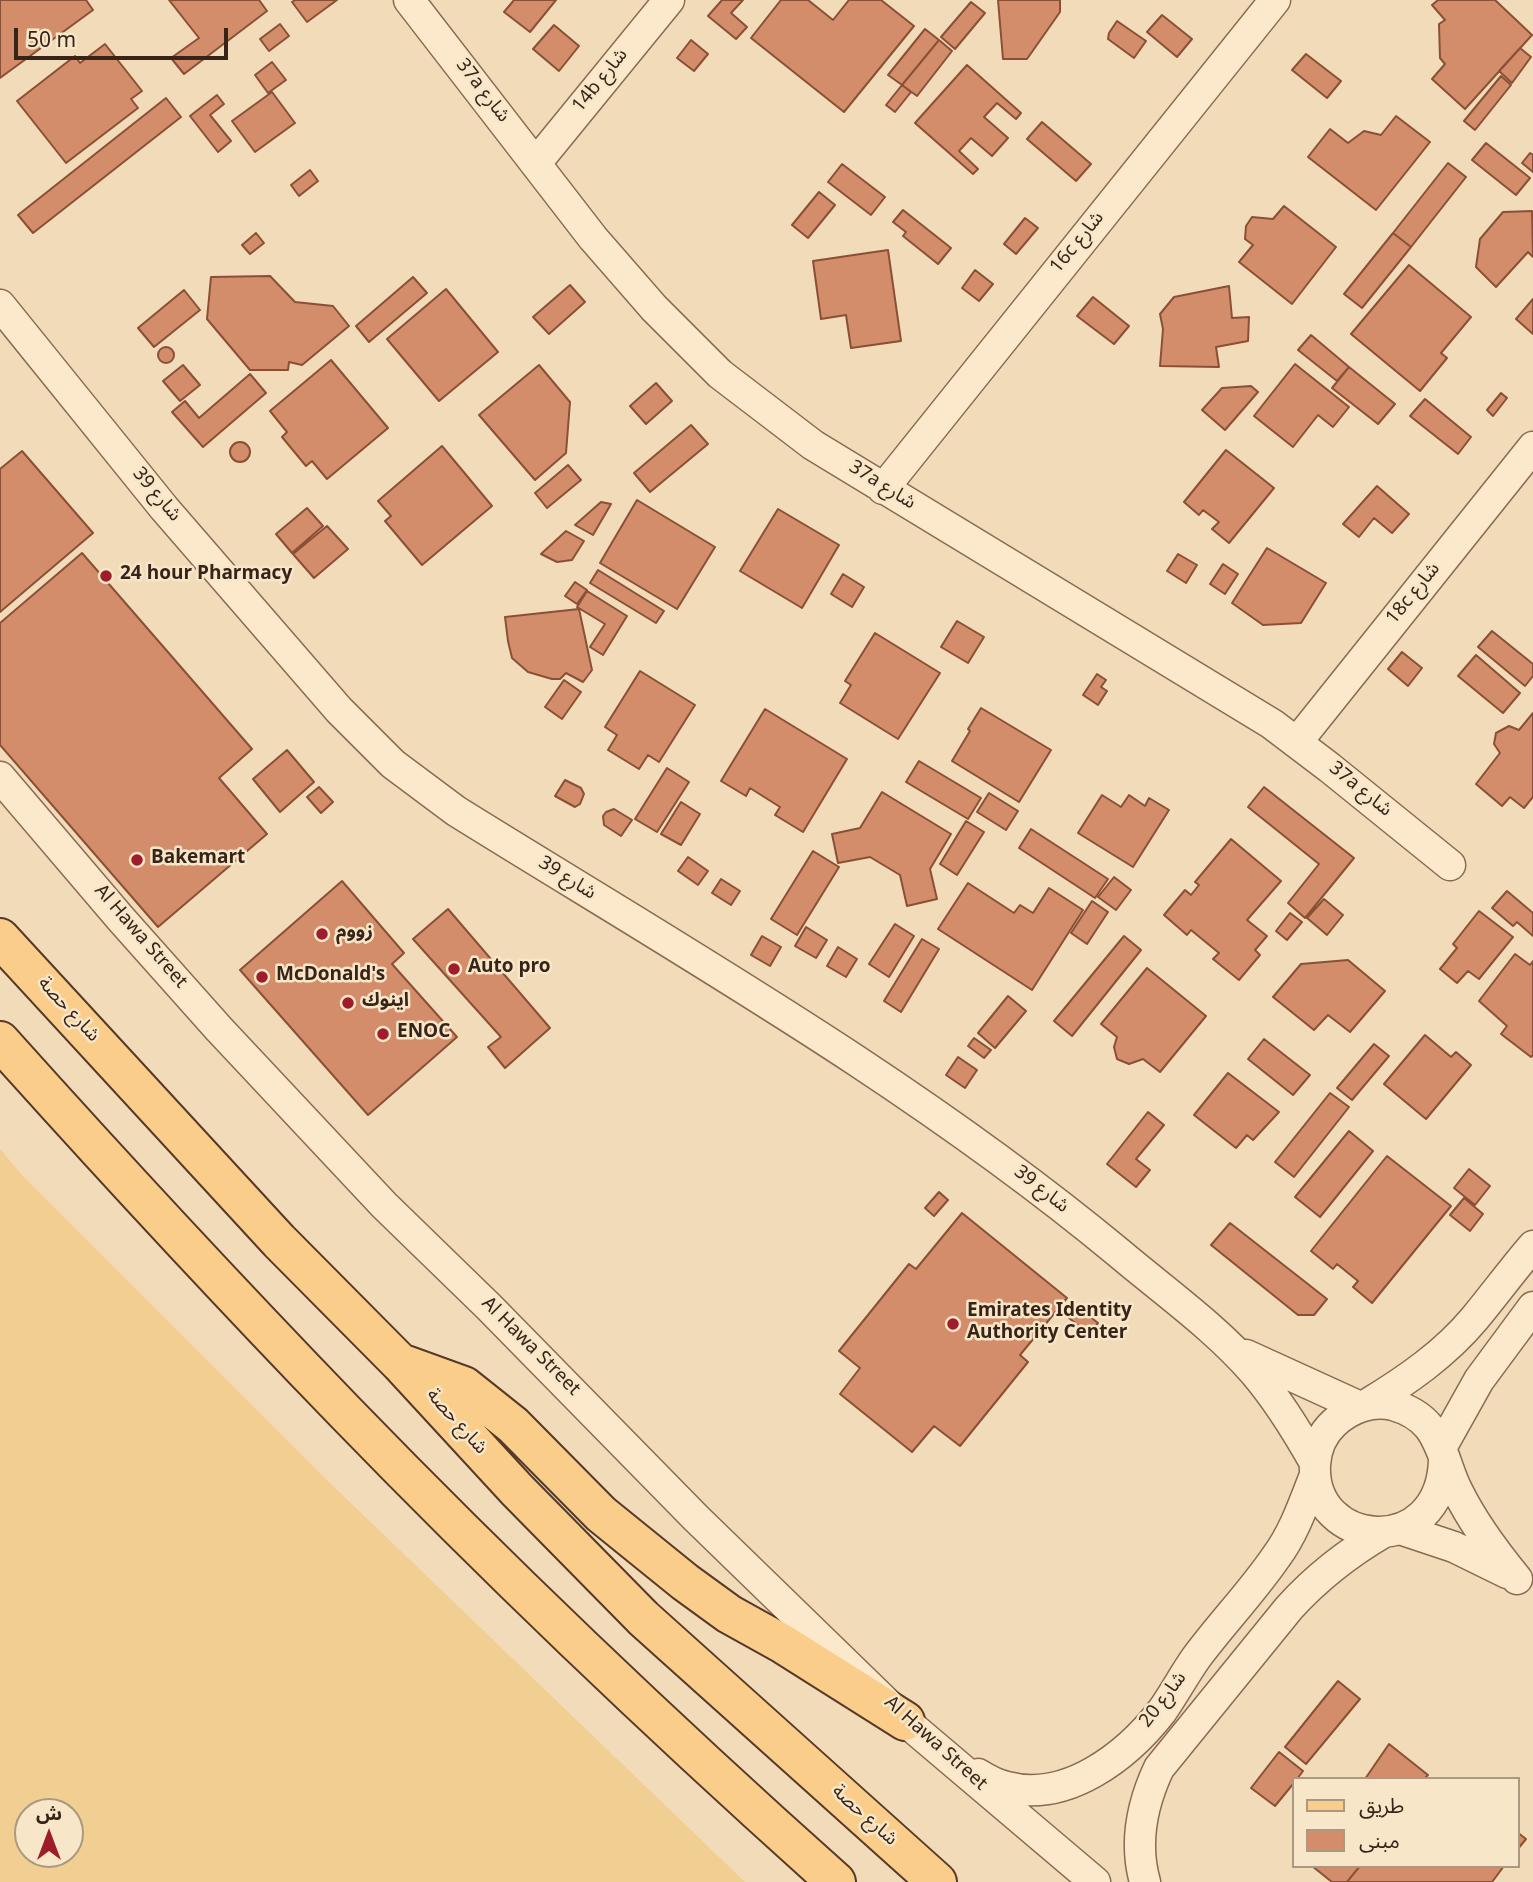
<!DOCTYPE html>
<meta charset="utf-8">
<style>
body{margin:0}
#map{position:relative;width:1533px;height:1882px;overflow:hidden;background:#f2dbb9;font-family:Georgia,"Noto Sans Arabic",serif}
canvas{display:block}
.legend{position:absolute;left:1292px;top:1777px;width:228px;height:91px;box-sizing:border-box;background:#f8e6c9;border:2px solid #aa9883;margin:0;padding:9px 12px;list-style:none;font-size:21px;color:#362419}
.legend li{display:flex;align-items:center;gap:14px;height:35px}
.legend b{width:35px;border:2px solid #aa9883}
.north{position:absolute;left:14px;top:1798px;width:70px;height:70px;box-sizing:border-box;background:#f8e6c9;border:2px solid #aa9883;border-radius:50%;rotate:0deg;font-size:19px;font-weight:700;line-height:28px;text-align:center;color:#362419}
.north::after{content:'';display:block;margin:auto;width:24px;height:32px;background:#9d1d2a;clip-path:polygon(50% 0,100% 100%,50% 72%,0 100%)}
.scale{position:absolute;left:14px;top:28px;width:214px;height:32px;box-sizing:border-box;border:4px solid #362419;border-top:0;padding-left:9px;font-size:21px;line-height:24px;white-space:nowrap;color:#362419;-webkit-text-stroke:5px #f8e6c9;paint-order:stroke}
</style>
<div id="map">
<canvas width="1533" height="1882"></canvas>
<ul class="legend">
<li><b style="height:9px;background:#facd8b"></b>طريق</li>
<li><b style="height:19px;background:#d48d6b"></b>مبنى</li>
</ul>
<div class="north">ش</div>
<div class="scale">50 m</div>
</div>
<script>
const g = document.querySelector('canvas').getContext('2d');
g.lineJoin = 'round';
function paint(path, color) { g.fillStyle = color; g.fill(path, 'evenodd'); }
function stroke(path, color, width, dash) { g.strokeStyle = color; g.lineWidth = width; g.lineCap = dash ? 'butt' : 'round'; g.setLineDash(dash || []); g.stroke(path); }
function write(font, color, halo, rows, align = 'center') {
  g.font = font + ' Georgia,"Noto Sans Arabic",serif'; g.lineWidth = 5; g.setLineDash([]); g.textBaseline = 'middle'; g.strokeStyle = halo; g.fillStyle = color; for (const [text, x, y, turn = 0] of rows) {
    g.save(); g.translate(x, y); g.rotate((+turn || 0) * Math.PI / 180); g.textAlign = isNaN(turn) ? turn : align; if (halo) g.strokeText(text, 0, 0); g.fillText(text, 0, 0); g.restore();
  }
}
paint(new Path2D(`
 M0,1149L22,1175L331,1484L745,1882H0ZM28,1812H70V1854H28Z`), '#f1cf92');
const building = new Path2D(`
 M0,0H86L93,10L0,78Z
 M169,0H259L267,11L184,74L171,58L199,38Z
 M295,0H337L307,22L292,2Z
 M514,0H556L530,32L504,12Z
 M722,0H743L731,13L747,27L736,39L708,16Z
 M781,0H808L833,20L849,0H881L914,26L844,112L751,38Z
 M998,0H1060V12L1027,59H1003Z
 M1438,0H1495L1532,35L1465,109L1432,79L1445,64L1440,58L1439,24L1445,20L1432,5Z
 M971,2L985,13L955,49L941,37Z
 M1162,15L1192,39L1177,57L1147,32Z
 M1117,21L1146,41L1134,58L1108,39L1109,33Z
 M280,24L289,36L269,51L260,39Z
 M554,25L579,46L559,71L533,49Z
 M925,29L939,40L902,85L888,75Z
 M691,40L708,54L694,71L677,58Z
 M939,40L952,51L917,96L902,85Z
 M105,44L142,91L131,99L138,108L66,163L17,101L75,56L80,63Z
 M1520,48L1531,57L1512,83L1499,71Z
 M1306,54L1341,81L1327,98L1292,70Z
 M272,62L286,80L268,93L255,75Z
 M967,65L1021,113L1016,119L997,103L984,117L1008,138L992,156L971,138L959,151L978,169L973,174L915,123Z
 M1501,76L1511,85L1475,130L1464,121Z
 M902,85L911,92L895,112L886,105Z
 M272,92L295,123L255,152L232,121Z
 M217,95L224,104L210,115L231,141L218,152L190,116Z
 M166,98L181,117L33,233L18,215Z
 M1396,116L1430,142L1376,210L1308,157L1330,129L1348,143L1364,131L1381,135Z
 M1042,122L1091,164L1076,181L1027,139Z
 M1486,143L1530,178L1516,195L1472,160Z
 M1530,153L1533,155V172L1522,163Z
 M1448,163L1466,177L1411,247L1393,233Z
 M842,164L885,197L871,215L828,182Z
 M310,170L318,181L299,196L291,185Z
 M819,192L835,205L808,238L792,225Z
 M1284,206L1336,247L1292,304L1239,262L1253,245L1245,239L1246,226L1252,217L1273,219Z
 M903,210L951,248L938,264L903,236L906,232L893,222Z
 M1532,211L1533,257L1528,252L1496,287L1476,267L1480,239L1503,212Z
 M1025,218L1038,228L1016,254L1004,244Z
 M256,233L264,243L250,254L242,245Z
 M1393,233L1411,247L1362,308L1344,294Z
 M888,250L901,341L851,348L846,315L821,319L813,261Z
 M1409,265L1471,317L1441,353L1447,358L1420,391L1351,334Z
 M975,270L993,284L979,301L962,288Z
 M270,276L295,302L333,306L349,326L302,365L289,362L288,370H250L207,319L211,277Z
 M413,277L427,293L369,342L356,326Z
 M570,285L585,302L549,334L533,317Z
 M1229,286L1232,318L1249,317L1248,341L1216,347L1219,367L1160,366L1163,329L1160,314L1174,297Z
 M446,289L498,352L439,401L387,339Z
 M184,290L200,310L154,347L138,328Z
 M1093,297L1129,326L1114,344L1077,316Z
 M1533,299V334L1516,319Z
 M1311,335L1349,367L1337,381L1298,350Z
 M158 355a8 8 0 1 1 16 0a8 8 0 1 1-16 0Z
 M331,360L388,428L327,479L312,461L306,466L282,437L287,432L270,411Z
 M1295,364L1349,407L1333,427L1318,415L1293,447L1254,416Z
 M183,365L200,385L180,401L163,381Z
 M539,365L570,402L566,453L535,480L479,415Z
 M1349,367L1395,404L1378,424L1332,388Z
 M250,374L266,393L203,447L172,412L185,401L199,418Z
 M656,383L672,401L646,424L630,406Z
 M1251,386L1258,392L1225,430L1202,410L1222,388Z
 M1501,393L1507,398L1493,416L1487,410Z
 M1425,399L1471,437L1458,454L1410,416Z
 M691,425L708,444L650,492L634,473Z
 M230 452a10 10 0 1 1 20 0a10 10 0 1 1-20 0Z
 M442,446L492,506L422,565L385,521L391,516L378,501Z
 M1226,450L1274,488L1229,543L1212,529L1219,522L1203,510L1199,515L1184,502Z
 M22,451L93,533L0,612V469Z
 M568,465L581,480L547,508L535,493Z
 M1377,486L1409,514L1392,533L1374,518L1359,537L1343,524Z
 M637,500L715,547L677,609L600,563Z
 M601,502L611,504L593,535L575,525Z
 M307,508L323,526L292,553L276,534Z
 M778,509L839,545L802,608L740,571Z
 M327,526L348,549L314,578L293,554Z
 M566,531L584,541L572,560L557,562L541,554Z
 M1267,548L1326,583L1301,623L1263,625L1232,603Z
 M82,553L252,749L219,778L267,834L158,927L0,745V623Z
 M1178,554L1197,565L1186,583L1167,571Z
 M1223,564L1238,574L1225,594L1210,584Z
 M598,570L664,611L656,623L590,583Z
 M843,574L864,587L852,607L831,594Z
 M575,582L587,590L577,604L565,596Z
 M587,591L627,616L603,655L590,647L605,624L577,607Z
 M579,609L592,670L583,682L566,673L560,679H552L528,672L512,658L508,641L505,617Z
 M957,621L984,637L968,663L941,647Z
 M1492,631L1533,664V676L1525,686L1478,647Z
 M875,633L940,673L898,739L840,703L851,685L845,681Z
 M1402,652L1422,668L1408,686L1388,669Z
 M1476,655L1520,693L1503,713L1458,676Z
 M640,671L695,705L659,762L648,755L639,769L608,750L617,735L605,727Z
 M1097,674L1106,680L1101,687L1107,691L1098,705L1083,695Z
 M564,680L581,692L562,719L545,707Z
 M981,708L1051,750L1019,802L952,761L970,731L968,729Z
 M765,709L847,759L803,832L775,815L780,807L750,788L746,796L721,781Z
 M1533,713V797L1524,808L1510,797L1502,806L1476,784L1500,753L1494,744L1496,733L1509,726L1519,730Z
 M287,750L314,782L280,812L253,779Z
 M919,761L981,798L968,819L906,782Z
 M667,768L689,782L657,832L635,819Z
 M565,780L581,788L584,794L580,804L575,807L555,796Z
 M319,787L333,802L321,813L307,797Z
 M1264,787L1354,858L1305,918L1288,903L1319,864L1248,807Z
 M882,792L951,834L930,869L937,899L907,906L900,875L870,857L838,863L832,834L860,828Z
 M989,793L1018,811L1006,830L977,812Z
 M1102,795L1121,807L1129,795L1145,806L1149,798L1169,810L1133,867L1078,833Z
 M681,802L700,814L681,845L661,834Z
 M614,809L632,820L621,836L604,825L603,816L606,812Z
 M966,821L984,832L957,875L940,864Z
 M1031,829L1108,879L1095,898L1019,848Z
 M1231,839L1281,881L1247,920L1267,936L1255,950L1260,955L1239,980L1213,959L1219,953L1191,930L1187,935L1164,915L1185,890L1191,895L1199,885L1195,882Z
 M813,851L839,867L797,935L771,919Z
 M688,857L708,871L698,885L678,871Z
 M1114,877L1131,890L1116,910L1098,897Z
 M721,879L740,891L731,905L712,893Z
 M342,881L404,953L392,964L457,1037L368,1115L240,970Z
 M968,883L1014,913L1020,905L1033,913L1049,888L1083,910L1032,990L938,929Z
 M1507,891L1533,913V936L1517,922L1513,926L1492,908Z
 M1324,899L1343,915L1327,935L1307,918Z
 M1092,901L1108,912L1087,944L1071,933Z
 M448,909L550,1028L505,1068L488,1047L501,1037L413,939Z
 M1479,911L1513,937L1479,979L1468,971L1457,983L1440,969L1457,948L1453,944Z
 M1290,913L1302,922L1287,940L1276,931Z
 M895,924L914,936L889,977L869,964Z
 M806,927L827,940L816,958L795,946Z
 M762,936L781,947L770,966L751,955Z
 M1124,936L1141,950L1072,1036L1054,1021Z
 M922,939L939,949L901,1012L884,1001Z
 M838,947L857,959L846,977L827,966Z
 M1515,954L1530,965L1533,961V1055L1531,1057L1501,1034L1507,1026L1479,1001Z
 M1348,960L1385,991L1350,1032L1328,1015L1314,1030L1273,997L1301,964Z
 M1147,968L1206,1016L1160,1072L1143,1059L1129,1064L1117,1059L1114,1047L1117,1037L1101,1024Z
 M1008,996L1026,1011L995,1048L978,1033Z
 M1425,1035L1451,1057L1456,1052L1471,1065L1426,1119L1384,1084Z
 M974,1038L991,1050L984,1058L968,1046Z
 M1264,1039L1310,1075L1293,1095L1248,1059Z
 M1374,1044L1389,1056L1352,1100L1337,1088Z
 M958,1057L977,1070L965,1088L946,1075Z
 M1228,1073L1279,1112L1253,1140L1247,1135L1236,1148L1194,1115Z
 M1330,1093L1349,1107L1294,1177L1275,1162Z
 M1148,1112L1164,1125L1136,1159L1150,1170L1136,1187L1107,1164Z
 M1349,1131L1373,1151L1320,1217L1295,1197Z
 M1387,1156L1451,1206L1372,1303L1353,1287L1358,1281L1337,1264L1333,1269L1311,1251Z
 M1469,1169L1490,1186L1475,1205L1454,1188Z
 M939,1192L948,1200L934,1216L925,1208Z
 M1464,1198L1483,1214L1470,1231L1450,1215Z
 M962,1213L1067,1298L1020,1355L1028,1362L960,1446L934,1426L912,1452L840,1394L860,1368L839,1351L909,1264L916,1269Z
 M1230,1223L1327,1299L1314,1315H1298L1211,1245Z
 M1073,1303L1098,1323L1089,1334L1064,1314Z
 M1338,1681L1360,1699L1306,1764L1285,1747Z
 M1389,1744L1428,1775L1424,1779H1365Z
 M1279,1752L1303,1771L1297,1779H1293V1784L1275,1806L1251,1788Z
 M1517,1832L1526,1839L1517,1850Z
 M1312,1866H1360L1347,1882H1332Z
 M1360,1866H1504L1492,1882H1347Z`);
paint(building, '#d48d6b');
stroke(building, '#8a5036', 2);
const street = new Path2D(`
 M409,0L593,238L654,308L720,374L813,445L1272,724L1330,768L1450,865
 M536,163L669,0
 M0,305L164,508L339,710L393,764L456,811C681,951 914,1083 1119,1253C1164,1291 1215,1327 1254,1372C1278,1400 1297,1431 1315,1463
 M883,489L1275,0
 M1297,742L1533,447
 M0,777L121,919L219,1029L384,1205L489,1307L696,1518L905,1721L1095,1882
 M1246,1355L1360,1407
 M1366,1405C1406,1381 1445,1354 1475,1318C1495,1294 1513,1269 1533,1246
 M1441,1448L1479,1380L1533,1307
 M1444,1460C1441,1561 1311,1549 1315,1465C1316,1449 1322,1434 1334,1423C1350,1408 1372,1400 1393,1405C1407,1409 1420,1416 1429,1427C1443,1445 1447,1470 1457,1490C1473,1523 1494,1551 1517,1579
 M1400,1529L1454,1547L1507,1573
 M978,1774C986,1779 997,1785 1007,1787C1067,1803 1127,1756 1162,1711C1174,1694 1184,1675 1196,1658C1222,1623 1252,1592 1276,1557C1294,1533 1304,1503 1315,1475
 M1145,1882C1134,1843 1142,1804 1159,1768L1289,1608C1317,1577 1348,1553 1384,1532`);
const primary = new Path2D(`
 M0,938L279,1241L400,1363L517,1490L643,1618L937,1882
 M0,1041C113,1167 228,1291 345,1412C503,1575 667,1731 836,1882
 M406,1365L464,1386L513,1425L601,1514L685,1582L729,1614L783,1644L905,1721`);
stroke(street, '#896a52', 33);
stroke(primary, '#563928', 42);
stroke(street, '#fce9cc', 30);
stroke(primary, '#facd8b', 38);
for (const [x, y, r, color] of [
 [106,576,7,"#9d1d2a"],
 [137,860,7,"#9d1d2a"],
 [322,934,7,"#9d1d2a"],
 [454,969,7,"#9d1d2a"],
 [262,977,7,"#9d1d2a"],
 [348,1003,7,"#9d1d2a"],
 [383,1034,7,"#9d1d2a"],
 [953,1324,7,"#9d1d2a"]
]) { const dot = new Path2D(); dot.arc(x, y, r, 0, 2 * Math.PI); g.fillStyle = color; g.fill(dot); stroke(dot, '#f8e6c9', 2.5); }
write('19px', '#362419', '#f8e6c9', [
 ["14b شارع",602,82,-51],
 ["37a شارع",481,92,52],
 ["16c شارع",1079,244,-51],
 ["37a شارع",881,487,32],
 ["شارع 39",155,496,50],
 ["18c شارع",1415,595,-51],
 ["37a شارع",1359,791,39],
 ["شارع 39",566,880,32],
 ["Al Hawa Street",139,938,49],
 ["شارع حصة",67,1011,47],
 ["شارع 39",1040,1191,38],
 ["Al Hawa Street",529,1348,45],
 ["شارع حصة",455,1423,48],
 ["شارع 20",1165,1701,-53],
 ["Al Hawa Street",934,1745,42],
 ["شارع حصة",863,1817,42]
]);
write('bold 19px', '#362419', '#f8e6c9', [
 ["24 hour Pharmacy",120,576],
 ["Bakemart",151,860],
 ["زووم",336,934],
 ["Auto pro",468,969],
 ["McDonald's",276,977],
 ["اينوك",362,1003],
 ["ENOC",397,1034],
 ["Emirates Identity",967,1313],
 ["Authority Center",967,1335]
], 'left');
</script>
